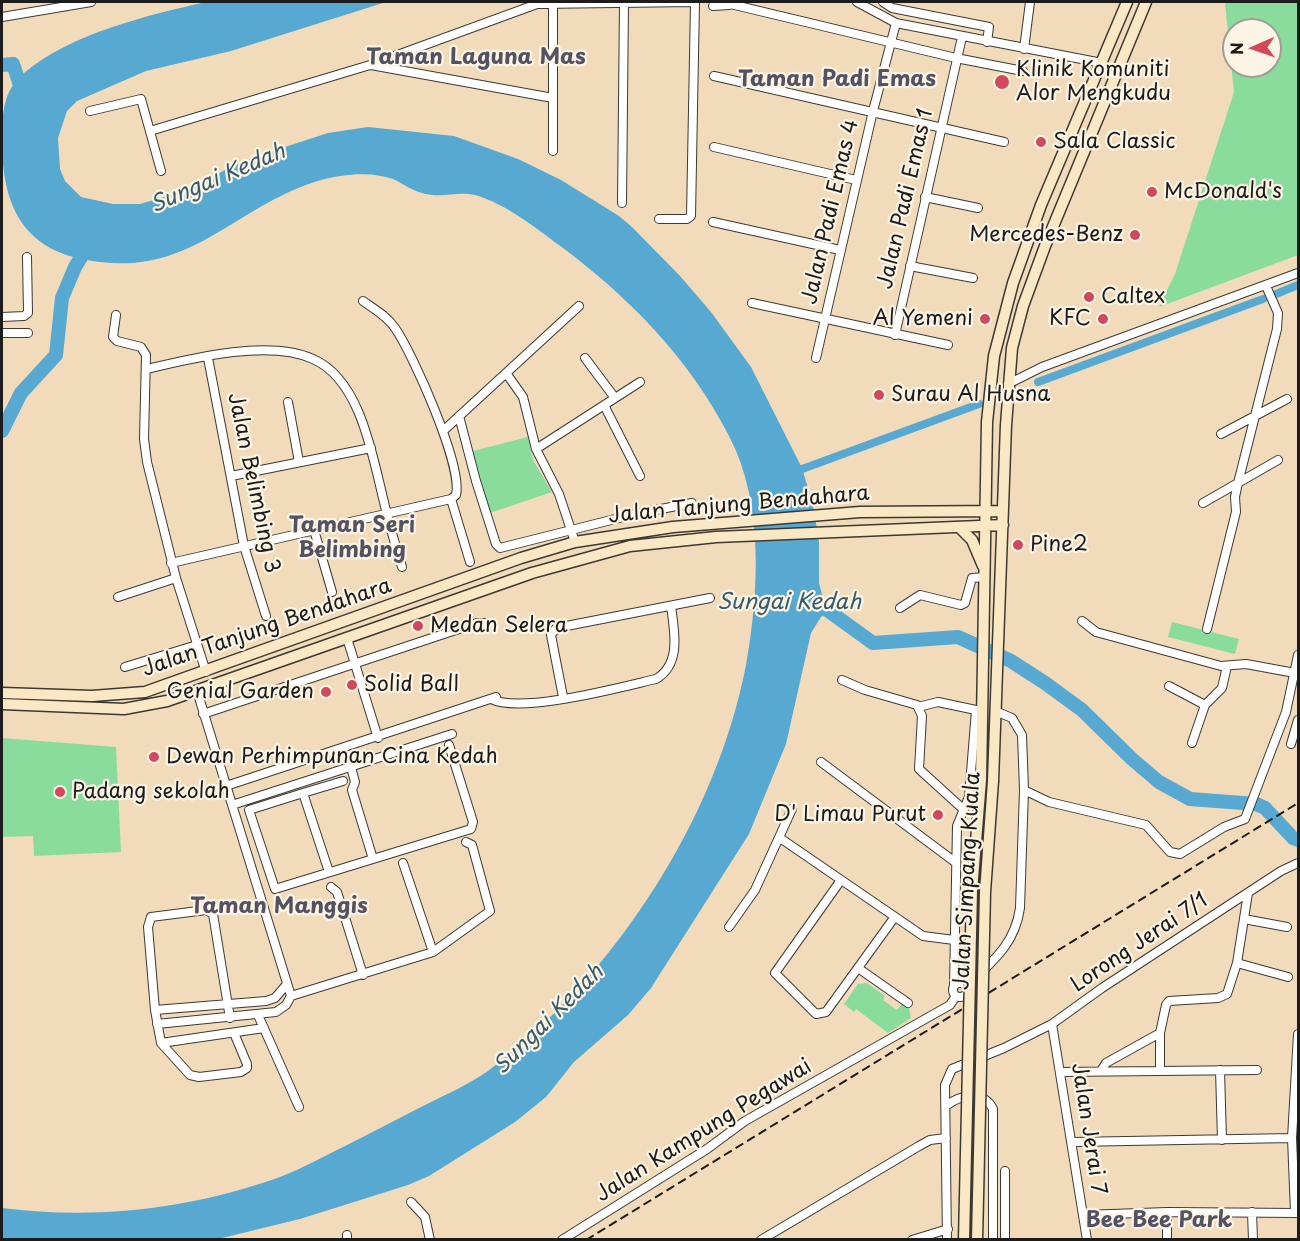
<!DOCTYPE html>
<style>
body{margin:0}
#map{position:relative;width:1300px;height:1241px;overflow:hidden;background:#f1dbbb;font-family:"Playpen Sans",sans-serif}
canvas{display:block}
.frame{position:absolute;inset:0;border:3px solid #1c1c1c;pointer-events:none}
.north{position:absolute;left:1222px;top:18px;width:60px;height:60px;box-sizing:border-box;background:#fcf5e5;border:2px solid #a29e95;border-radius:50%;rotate:268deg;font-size:16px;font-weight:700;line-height:24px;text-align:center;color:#1c1c1c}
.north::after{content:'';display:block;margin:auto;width:21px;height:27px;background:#d1495b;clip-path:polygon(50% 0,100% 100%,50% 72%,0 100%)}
</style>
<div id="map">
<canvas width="1300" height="1241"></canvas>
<div class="frame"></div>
<div class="north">N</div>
</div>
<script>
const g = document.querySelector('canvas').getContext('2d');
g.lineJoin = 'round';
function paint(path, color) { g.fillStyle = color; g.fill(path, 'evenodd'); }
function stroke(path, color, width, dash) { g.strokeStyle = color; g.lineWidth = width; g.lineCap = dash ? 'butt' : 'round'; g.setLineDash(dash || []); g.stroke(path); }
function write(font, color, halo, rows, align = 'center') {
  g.font = font + ' "Playpen Sans",sans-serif'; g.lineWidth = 4.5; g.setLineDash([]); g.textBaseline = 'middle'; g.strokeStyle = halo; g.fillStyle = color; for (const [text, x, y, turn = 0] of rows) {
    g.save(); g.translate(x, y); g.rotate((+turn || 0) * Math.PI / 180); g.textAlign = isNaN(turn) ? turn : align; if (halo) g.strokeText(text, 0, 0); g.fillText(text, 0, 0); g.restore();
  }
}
paint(new Path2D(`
 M1222,2H1298V255L1159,307L1175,274L1234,92L1225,3ZM1234,30H1270V66H1234Z
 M528,437L533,460L552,492L490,513L473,451Z
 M1172,622L1239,639L1235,654L1168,637Z
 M2,738L116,747L121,852L34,856L33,836L2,837Z
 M867,983L885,996L883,1000L897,1010L903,1003L909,1008L911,1018L888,1033L856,1009L854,1012L844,1004L858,984Z`), '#8adc9d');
paint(new Path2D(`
 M206,2H386L231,51L146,71L77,101L67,111L58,138L60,169L65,181L81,197L113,204H140L184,191L235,165L285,147L328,133L368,127L454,136L518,159L561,180L619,216L632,227L680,276L711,312L751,367L802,468L813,505L819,542V583L826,609L811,633L786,744L749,834L651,988L628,1015L574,1062L546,1097L515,1122L429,1176L408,1185L300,1219L218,1239L2,1240V1208C95,1220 191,1209 280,1177C306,1167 332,1152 357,1140C379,1129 401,1117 423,1106C445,1095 468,1085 488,1071C614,976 716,820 746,665C759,593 764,502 729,436C689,358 629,297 559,245C533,226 506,204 475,195C458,191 443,198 426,194C414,192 404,184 393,179C372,171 342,174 321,180C230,207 190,282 82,259C18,246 2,198 2,140C2,115 3,90 24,73C70,34 148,15 206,2Z`), '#57a9d2');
stroke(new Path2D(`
 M1276,294L1298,285
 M1038,382L1263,299
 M794,472L979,404`), '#57a9d2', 8);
stroke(new Path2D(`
 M2,65L13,64L23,94
 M2,431L21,393L56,355L62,298L75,267L90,243
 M807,610L826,609L873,643L958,637L1011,661L1045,683L1082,710L1132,759L1159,782L1190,799L1256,804L1265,808L1293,838L1298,840`), '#57a9d2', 14);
const street = new Path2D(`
 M722,2L956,58L1023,71
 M857,2L896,23L1102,63
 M883,2L892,8L989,27L987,42
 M713,6L729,5
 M2,17L91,2
 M1024,49L1030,2
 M371,65L553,98
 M714,76L1004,142
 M90,111L141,99L161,171
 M150,131L370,65L537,4L695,2
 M714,147L856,180
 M553,151V2
 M925,197L978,208
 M622,203L624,2
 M659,219H687L691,216L695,2
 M713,222L840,250
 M910,266L973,278
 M363,301C374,309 387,316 395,328C413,354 463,466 456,495L451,499
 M752,303L948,345
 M116,315L113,337L117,341L141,347L146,355L144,439L147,462L176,578L206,672
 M2,317L24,316L28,313L27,257
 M2,333H28
 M895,335L962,37
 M208,358L244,546L266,616
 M585,358L615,398
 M816,358L873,111L896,23
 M147,369C193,358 269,339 313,359C364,381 374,467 387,514C391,532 397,549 402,567
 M506,373L523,397L536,449L559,494L575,542
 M1008,384L1042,367L1298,273
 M288,402L299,462
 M604,405L640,476
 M459,416L476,481L496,544L500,548L635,514L692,503
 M443,431L579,306
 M1221,434L1287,399
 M536,449L640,382
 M231,476L371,448
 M451,499L470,562
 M1203,503L1278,460
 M314,530L332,592
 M171,563L451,499
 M118,597L176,578
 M900,608L920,595L961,605L965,603L972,578L984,577
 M1082,621L1096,632L1221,666L1246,664L1295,673
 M1207,629L1236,512L1235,497L1238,483L1277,329L1278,313L1266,286
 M347,638L378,738
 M125,667L197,645
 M842,680L865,690L917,705L922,716L919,769L963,809
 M1169,686L1205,705
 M197,691L291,996
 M563,697L551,635L556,628L710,598
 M491,699C521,714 621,687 656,679C682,664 674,630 671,606
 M918,707L938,702L976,710
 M203,714L477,623H484
 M1192,743L1205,705L1222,688L1227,666
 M1291,744L1298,720
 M821,762L955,862
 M351,767L355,782L352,790L373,859
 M226,786L496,697
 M1024,790L1049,802L1146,825L1170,852L1180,854L1224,827L1245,819L1286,712L1298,655
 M303,793L249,810L275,889L471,829L473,822L449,745
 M232,805L452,734
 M780,838L923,936L954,940
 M403,863L433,952
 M329,872L303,793L343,781
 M841,880L775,973L816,1014L826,1012L894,918
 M331,887L337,892L363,975
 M1244,919L1287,927
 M729,927L755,890L792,809
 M1237,963L1288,977
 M858,968L908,1003
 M953 990a7 7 0 1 1 14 0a7 7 0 1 1-14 0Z
 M968,985C993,961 1015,944 1020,908L1024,790L1022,735L1012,718L995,711
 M954,986L957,826L969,797L976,710
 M155,1010L266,1001L275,998L287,984
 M258,1015L299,1107
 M230,1018L213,914L206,910L151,917L148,927L155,1010L161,1043L190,1075L199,1077L241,1072L247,1068V1064L234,1033
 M157,1024L276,1012L286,1005L291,996L433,952L490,911L472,845L466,842
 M1052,1024L1087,1240
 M161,1043L264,1028
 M1160,1070V1033L1166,1005L1169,1001L1218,998L1227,994L1237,963L1248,893
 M1220,1070L1222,1140
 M1101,1071L1106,1063L1160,1033
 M1060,1072L1257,1070
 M946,1106C959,1095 984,1090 993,1109V1240
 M1072,1142L1292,1138
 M1005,1171V1240
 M411,1202L425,1217L430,1240
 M1252,1212L1253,1240
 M1295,1212L1292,1138L1298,1034
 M1084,1215L1167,1212L1298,1213
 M347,1240V1235
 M562,1240L707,1149L745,1121L950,1005L956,996
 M761,1240L919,1146L930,1140L946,1138
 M912,1240L948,1229
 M947,1240L945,1085L952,1069L1004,1048L1052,1024L1102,988L1281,871L1298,863
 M1167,1240V1212`);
const secondary = new Path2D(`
 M959,527L972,540L983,566
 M2,693L92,696L145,692L521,558L575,542L673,527L860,512L1003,511
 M2,704L124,709L167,701L532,573L630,546L716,537L1003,525
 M981,780L987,422L994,356L1013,283L1041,205L1127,2
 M993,781L1006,425L1012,348L1023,306L1045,246L1146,2`);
stroke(street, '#3c3934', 10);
stroke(secondary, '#3c3934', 13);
stroke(street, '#fff', 8);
stroke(secondary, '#fae7c3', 10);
stroke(new Path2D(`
 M586,1240L1298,803`), '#1c1c1c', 2, [9, 4.5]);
const secondaryBridge = new Path2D(`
 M964,1240L972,891L981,780
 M977,1240L985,892L993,781`);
stroke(secondaryBridge, '#3c3934', 13, []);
stroke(secondaryBridge, '#fae7c3', 10);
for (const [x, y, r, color] of [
 [1002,82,8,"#d1495b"],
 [1041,142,6,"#d1495b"],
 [1152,192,6,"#d1495b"],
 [1135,235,6,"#d1495b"],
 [1089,297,6,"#d1495b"],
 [985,319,6,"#d1495b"],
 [1103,319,6,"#d1495b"],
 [879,395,6,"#d1495b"],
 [1018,545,6,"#d1495b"],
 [418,626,6,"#d1495b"],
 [352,685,6,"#d1495b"],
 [326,692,6,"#d1495b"],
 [154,757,6,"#d1495b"],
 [60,792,6,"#d1495b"],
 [938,815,6,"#d1495b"]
]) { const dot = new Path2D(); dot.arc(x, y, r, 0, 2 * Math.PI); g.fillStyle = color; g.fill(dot); stroke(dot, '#fcf5e5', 2); }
write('21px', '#1c1c1c', '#fcf5e5', [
 ["Klinik Komuniti",1016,70],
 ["Alor Mengkudu",1016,94],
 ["Sala Classic",1053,142],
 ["McDonald's",1164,192],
 ["Mercedes-Benz",1123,235,"right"],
 ["Caltex",1101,297],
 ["Al Yemeni",973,319,"right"],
 ["KFC",1091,319,"right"],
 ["Surau Al Husna",891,395],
 ["Pine2",1030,545],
 ["Medan Selera",430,626],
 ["Solid Ball",364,685],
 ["Genial Garden",314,692,"right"],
 ["Dewan Perhimpunan Cina Kedah",166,757],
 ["Padang sekolah",72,792],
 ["D' Limau Purut",926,815,"right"]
], 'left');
write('21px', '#1c1c1c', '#fcf5e5', [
 ["Jalan Padi Emas 1",906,199,-77],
 ["Jalan Padi Emas 4",831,212,-77],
 ["Jalan Belimbing 3",253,483,78],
 ["Jalan Tanjung Bendahara",739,505,-5],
 ["Jalan Tanjung Bendahara",267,628,-19],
 ["Jalan Simpang Kuala",968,881,-87],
 ["Lorong Jerai 7/1",1140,943,-34],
 ["Jalan Jerai 7",1088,1129,81],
 ["Jalan Kampung Pegawai",704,1131,-32]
]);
write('bold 22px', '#535162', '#fcf5e5', [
 ["Taman Laguna Mas",476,58],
 ["Taman Padi Emas",837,80],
 ["Taman Seri",352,526],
 ["Belimbing",352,551],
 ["Taman Manggis",279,907],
 ["Bee Bee Park",1159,1221]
]);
write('italic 22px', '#375b6e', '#fcf5e5', [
 ["Sungai Kedah",218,179,-23],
 ["Sungai Kedah",789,603],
 ["Sungai Kedah",549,1020,-45]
]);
</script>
